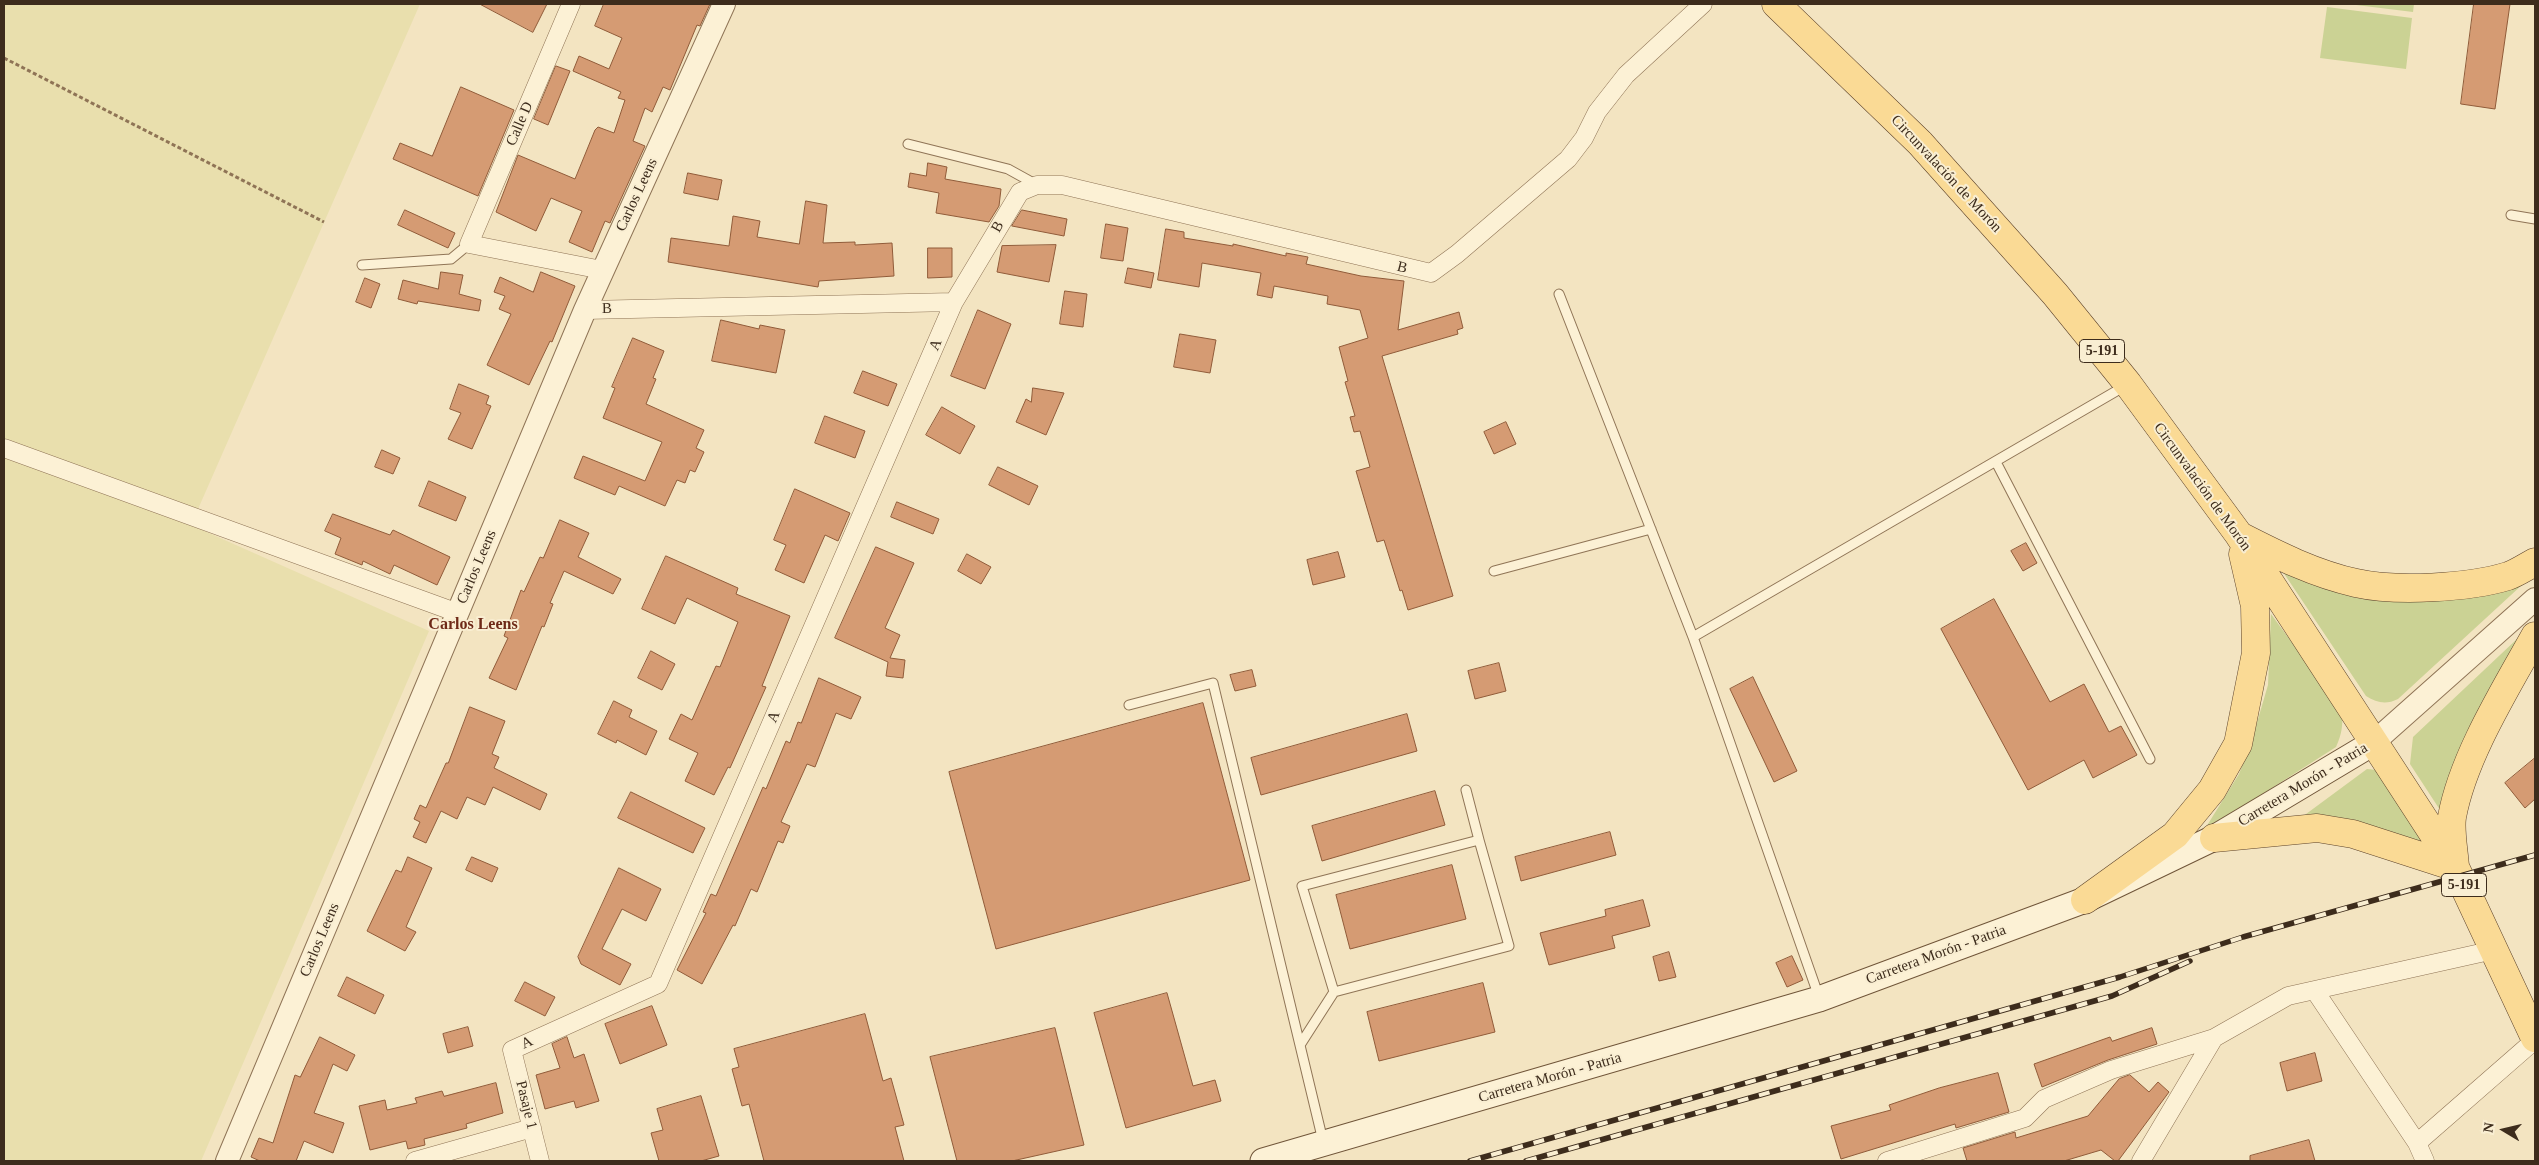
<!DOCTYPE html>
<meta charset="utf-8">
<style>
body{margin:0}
#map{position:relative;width:2539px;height:1165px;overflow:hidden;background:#f3e4c1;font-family:"Times New Roman",serif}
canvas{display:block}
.frame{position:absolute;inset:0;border:5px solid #3d2c1c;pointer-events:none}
.north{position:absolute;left:2479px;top:1105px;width:50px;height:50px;-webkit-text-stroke:4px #f9eed2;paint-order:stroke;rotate:279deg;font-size:14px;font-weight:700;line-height:20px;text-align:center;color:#3d2c1c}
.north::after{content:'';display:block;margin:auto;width:18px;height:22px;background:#3d2c1c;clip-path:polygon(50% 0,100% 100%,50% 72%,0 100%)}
</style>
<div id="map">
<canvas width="2539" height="1165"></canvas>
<div class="frame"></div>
<div class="north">N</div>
</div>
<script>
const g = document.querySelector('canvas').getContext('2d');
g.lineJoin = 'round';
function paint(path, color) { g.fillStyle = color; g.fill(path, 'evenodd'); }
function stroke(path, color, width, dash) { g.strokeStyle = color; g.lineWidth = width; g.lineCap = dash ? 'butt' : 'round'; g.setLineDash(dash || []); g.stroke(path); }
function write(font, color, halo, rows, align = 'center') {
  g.font = font + ' "Times New Roman",serif'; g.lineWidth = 4; g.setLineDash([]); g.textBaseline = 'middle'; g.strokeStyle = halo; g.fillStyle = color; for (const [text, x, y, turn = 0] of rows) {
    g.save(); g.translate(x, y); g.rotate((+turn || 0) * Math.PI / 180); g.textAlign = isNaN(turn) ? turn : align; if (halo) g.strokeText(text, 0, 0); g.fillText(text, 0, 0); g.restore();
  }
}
paint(new Path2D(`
 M4,4H420L191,525L429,631L201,1161H4Z`), '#e9dfad');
paint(new Path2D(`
 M2348,4H2414L2413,12Z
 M2327,7L2412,18L2406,69L2320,58Z
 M2279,566L2523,584L2398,699C2386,705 2377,703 2366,696Z
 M2271,614L2342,711C2343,725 2342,734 2336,747L2203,832L2239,774L2251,743L2268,685Z
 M2535,622V625L2442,813L2410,764L2413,737Z
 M2367,769L2377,770L2428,846L2302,817Z`), '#cbd294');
const building = new Path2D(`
 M480,4H547L533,32Z
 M604,4H710L700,26L697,25L670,90L663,87L652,112L645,108L633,141L645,146L610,223L605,221L592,252L569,242L582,211L551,198L536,231L496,212L518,155L575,179L595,130L598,127L614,133L625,100L618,98L621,92L573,71L579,56L609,69L622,38L595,26Z
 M2474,4H2510L2495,109L2461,104Z
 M556,66L570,71L548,125L534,119Z
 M461,87L514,110L478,196L393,159L400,143L432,156Z
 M928,163L947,167L945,179L1001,189L999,206L989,222L936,213L939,193L908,187L910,173L926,176Z
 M688,173L722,180L718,200L684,193Z
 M806,201L827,205L823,243L855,242V245L892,243L894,276L819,281L818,287L668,262L671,238L729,246L733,216L760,221L757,237L799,244Z
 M405,210L455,233L448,248L398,225Z
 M1022,210L1067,219L1064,236L1012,226Z
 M1106,224L1128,228L1123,261L1101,258Z
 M1166,229L1184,232V238L1233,246V244L1286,256V253L1308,257L1306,264L1361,276L1404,281L1398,330L1459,312L1463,328L1457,330L1458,334L1382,356L1453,596L1408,610L1402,590L1400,591L1384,540L1377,542L1356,471L1370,467L1360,431L1354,432L1350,417L1355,416L1345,382L1348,381L1339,347L1368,338L1360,310L1327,304L1328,296L1274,286L1272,298L1257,295L1261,273L1202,263L1199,287L1158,280Z
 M1056,245L1049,282L997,272L1002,246Z
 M928,248H952V277L928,278Z
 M1128,268L1154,273L1151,288L1125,283Z
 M441,272L463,275L459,294L481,300L479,311L418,301L417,304L398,299L403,280L438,289Z
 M541,272L575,286L552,342L550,341L529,385L487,365L511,314L499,309L505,296L494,292L500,277L533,292Z
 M365,278L380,284L371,308L356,302Z
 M1065,291L1087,294L1083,327L1060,324Z
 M978,310L1011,324L985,389L951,376Z
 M721,320L759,329L760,325L785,330L776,373L712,361Z
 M1180,334L1216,340L1210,373L1174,367Z
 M633,338L664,351L653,378L656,379L646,404L704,430L696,448L704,452L695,472L690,470L685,483L677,480L665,506L619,486L615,495L574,478L583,456L645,481L662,442L603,418L615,388L612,387Z
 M863,371L897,384L888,406L854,393Z
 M459,384L489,396L486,404L491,406L472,449L448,439L461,413L450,409Z
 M1033,388L1064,393L1046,435L1016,422L1026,399L1031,402Z
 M942,407L975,426L960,454L926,435Z
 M825,416L865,431L855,458L815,443Z
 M1506,422L1516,444L1494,454L1484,432Z
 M382,450L400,458L393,474L375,467Z
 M998,467L1038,486L1029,505L989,485Z
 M429,481L466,497L456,521L419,506Z
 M795,489L850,513L838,541L825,535L804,583L775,570L786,545L774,540Z
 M897,502L939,519L933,534L891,517Z
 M333,514L390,535L393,530L450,557L437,585L394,565L390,574L363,561L362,565L335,554L341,538L325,531Z
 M560,520L589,533L578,557L621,579L613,594L564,571L550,603L553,604L544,627L542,626L516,690L489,678L508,638L504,636L521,590L524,592L540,557L543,558Z
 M2026,543L2037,563L2023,571L2011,551Z
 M876,547L914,563L885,628L900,635L890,658L905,660L903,678L886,676L888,662L835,638Z
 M1338,552L1345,577L1313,585L1307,560Z
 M967,554L991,567L981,584L958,571Z
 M666,556L738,588L736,594L790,616L762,686L766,687L730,768L728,767L714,795L685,781L698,753L669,739L681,714L692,720L716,666L720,667L738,622L687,598L675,624L642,609Z
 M1994,599L2050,702L2084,684L2109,732L2121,726L2137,755L2093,778L2084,760L2028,790L1941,629Z
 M651,651L675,664L662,690L638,678Z
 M1499,663L1506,691L1475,699L1468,671Z
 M1252,670L1256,686L1235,691L1230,675Z
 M1753,677L1797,771L1774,782L1730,689Z
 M819,678L861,697L851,719L836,713L815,767L807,764L781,822L790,826L783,843L778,841L757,892L751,889L735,926L733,925L702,984L677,970L706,913L703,912L711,894L716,896L763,787L766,789L786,741L790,743L798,722L801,723Z
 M614,701L632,710L629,717L657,731L646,755L617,740L616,743L598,734Z
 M1203,703L1250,880L996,949L949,772Z
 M470,707L505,721L492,754L499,757L494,768L547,794L540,810L493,787L485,805L467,797L457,819L441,811L426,843L413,837L420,822L414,819L420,805L426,808L446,763H448Z
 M1407,714L1417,751L1261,795L1251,758Z
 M2535,758V799L2525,808L2505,783Z
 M1435,791L1445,825L1322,861L1312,826Z
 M631,792L705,828L693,853L618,818Z
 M1610,832L1616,855L1521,881L1515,857Z
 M408,857L432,868L406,927L416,932L405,951L367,931L396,870L401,872Z
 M472,857L498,868L492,882L466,870Z
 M1452,865L1466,919L1350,949L1336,895Z
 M619,868L661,889L646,921L622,909L602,949L631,964L620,985L581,964L578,957Z
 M1643,900L1650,926L1612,936L1615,948L1549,965L1540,933L1606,916L1605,910Z
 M1669,952L1676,977L1659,981L1653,957Z
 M1792,956L1803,980L1787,987L1776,963Z
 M347,977L384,995L375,1014L338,996Z
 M525,982L555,997L545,1016L515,1001Z
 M1483,983L1495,1032L1379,1061L1367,1012Z
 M1167,993L1193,1086L1215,1080L1221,1101L1126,1128L1094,1013Z
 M652,1006L667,1045L620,1064L605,1024Z
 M865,1014L883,1081L891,1078L904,1125L895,1127L904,1161H764L749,1104L742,1106L732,1069L739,1067L734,1049Z
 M468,1027L473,1046L448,1053L443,1034Z
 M1055,1028L1084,1145L1012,1161H957L930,1057Z
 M2152,1028L2157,1044L2108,1060L2042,1087L2034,1064L2110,1037L2112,1041Z
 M320,1037L355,1055L347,1071L333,1064L314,1113L344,1123L333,1153L304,1141L296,1161H260L251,1157L259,1138L273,1143L295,1075L300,1077Z
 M567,1037L574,1058L584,1054L599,1101L576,1108L574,1101L545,1109L536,1075L560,1068L552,1044Z
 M2315,1053L2322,1081L2287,1091L2280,1063Z
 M1998,1073L2009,1112L1956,1128L1955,1124L1841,1159L1831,1126L1891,1110L1889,1105L1939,1088Z
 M2130,1075L2149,1092L2158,1082L2169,1092L2118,1161H2115L2101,1150L2064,1161H1967L1963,1148L2015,1132L2016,1138L2088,1116L2119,1079Z
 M496,1083L503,1113L466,1124L467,1128L424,1139L425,1145L408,1149L406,1141L370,1150L359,1106L385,1100L387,1110L417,1103L415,1098L442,1091L444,1096Z
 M701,1096L719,1156L701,1161H659L651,1133L663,1130L657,1109Z
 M2309,1140L2315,1161H2250V1156Z`);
paint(building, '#d59b73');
stroke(building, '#905b39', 1);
const service = new Path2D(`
 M908,144L1008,169L1037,185
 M2511,215L2535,219
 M362,265L451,259L469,244
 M1559,294L1693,637L1819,997
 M1996,462L2150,759
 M1494,571L1651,529
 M1693,637L2125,386
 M1129,705L1213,683L1323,1141
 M1466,790L1479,840
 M1300,1045L1334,992L1509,946L1479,840L1302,886L1334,992`);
const minor = new Path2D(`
 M571,4L469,244L602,270
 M585,310L954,302
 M4,448L458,613
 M2315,991L2417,1143L2425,1161
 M2417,1143L2535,1040
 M415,1161L532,1128
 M540,1161L512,1050L658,984L954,302L1020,192L1037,185H1062L1431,273L1457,254L1568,159L1584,138L1597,112L1626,75L1703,4
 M1887,1161L2025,1118L2044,1099L2111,1070L2214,1038L2288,996L2494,950
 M2141,1161L2214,1038`);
const tertiary = new Path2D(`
 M2373,743L2535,599
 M227,1161L585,310L724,4`);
const secondary = new Path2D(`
 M1263,1161L1819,999L2085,900L2214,838L2373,743`);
const primary = new Path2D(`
 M1776,4L1920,143L2055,294L2128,384L2239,535L2455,867L2535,1038
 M2240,536C2277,555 2315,574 2356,583C2396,592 2469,588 2508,576C2517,573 2527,566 2535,562
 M2214,838L2317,828L2353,834L2455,867C2454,851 2450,832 2452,817C2463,757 2505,690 2535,636
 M2085,900L2175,835L2212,790L2238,744L2256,653L2255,606L2243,554`);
stroke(service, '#8f7456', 11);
stroke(minor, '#8f7456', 19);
stroke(tertiary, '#8f7456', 24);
stroke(secondary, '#705539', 27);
stroke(primary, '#5c422b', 29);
stroke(new Path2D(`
 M4,58L324,222`), '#8f7456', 3, [4, 2.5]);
stroke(service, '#fcf1d5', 9);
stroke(minor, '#fcf1d5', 18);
stroke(tertiary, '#fcf1d5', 22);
stroke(secondary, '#fcf1d5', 25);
stroke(primary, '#fada95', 28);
const rail = new Path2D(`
 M1470,1161L2120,977L2243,937L2535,855
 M1526,1161L2112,996L2190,961`);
stroke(rail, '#3d2c1c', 5.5);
stroke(rail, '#f9eed2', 4, [11]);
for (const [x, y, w] of [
 [2102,351,45],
 [2464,885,45]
]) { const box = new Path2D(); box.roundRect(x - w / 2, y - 11.5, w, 23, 4); g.fillStyle = '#f9eed2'; g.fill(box); stroke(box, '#3d2c1c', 1); }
write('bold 14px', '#3d2c1c', null, [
 ["5-191",2102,351],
 ["5-191",2464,885]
]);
write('15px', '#3d2c1c', '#f9eed2', [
 ["Calle D",520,124,-67],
 ["Circunvalación de Morón",1946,174,47],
 ["Carlos Leens",637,195,-65],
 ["B",998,227,-61],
 ["B",1402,268,14],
 ["B",607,309,-1],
 ["A",936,345,-67],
 ["Circunvalación de Morón",2202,487,54],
 ["Carlos Leens",477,567,-67],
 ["A",774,717,-67],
 ["Carretera Morón - Patria",2303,785,-31],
 ["Carlos Leens",320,940,-67],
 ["Carretera Morón - Patria",1936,955,-20],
 ["A",527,1043,-24],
 ["Carretera Morón - Patria",1550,1078,-16],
 ["Pasaje 1",526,1105,76]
]);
write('bold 16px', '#6e2917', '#f9eed2', [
 ["Carlos Leens",473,625]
]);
</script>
